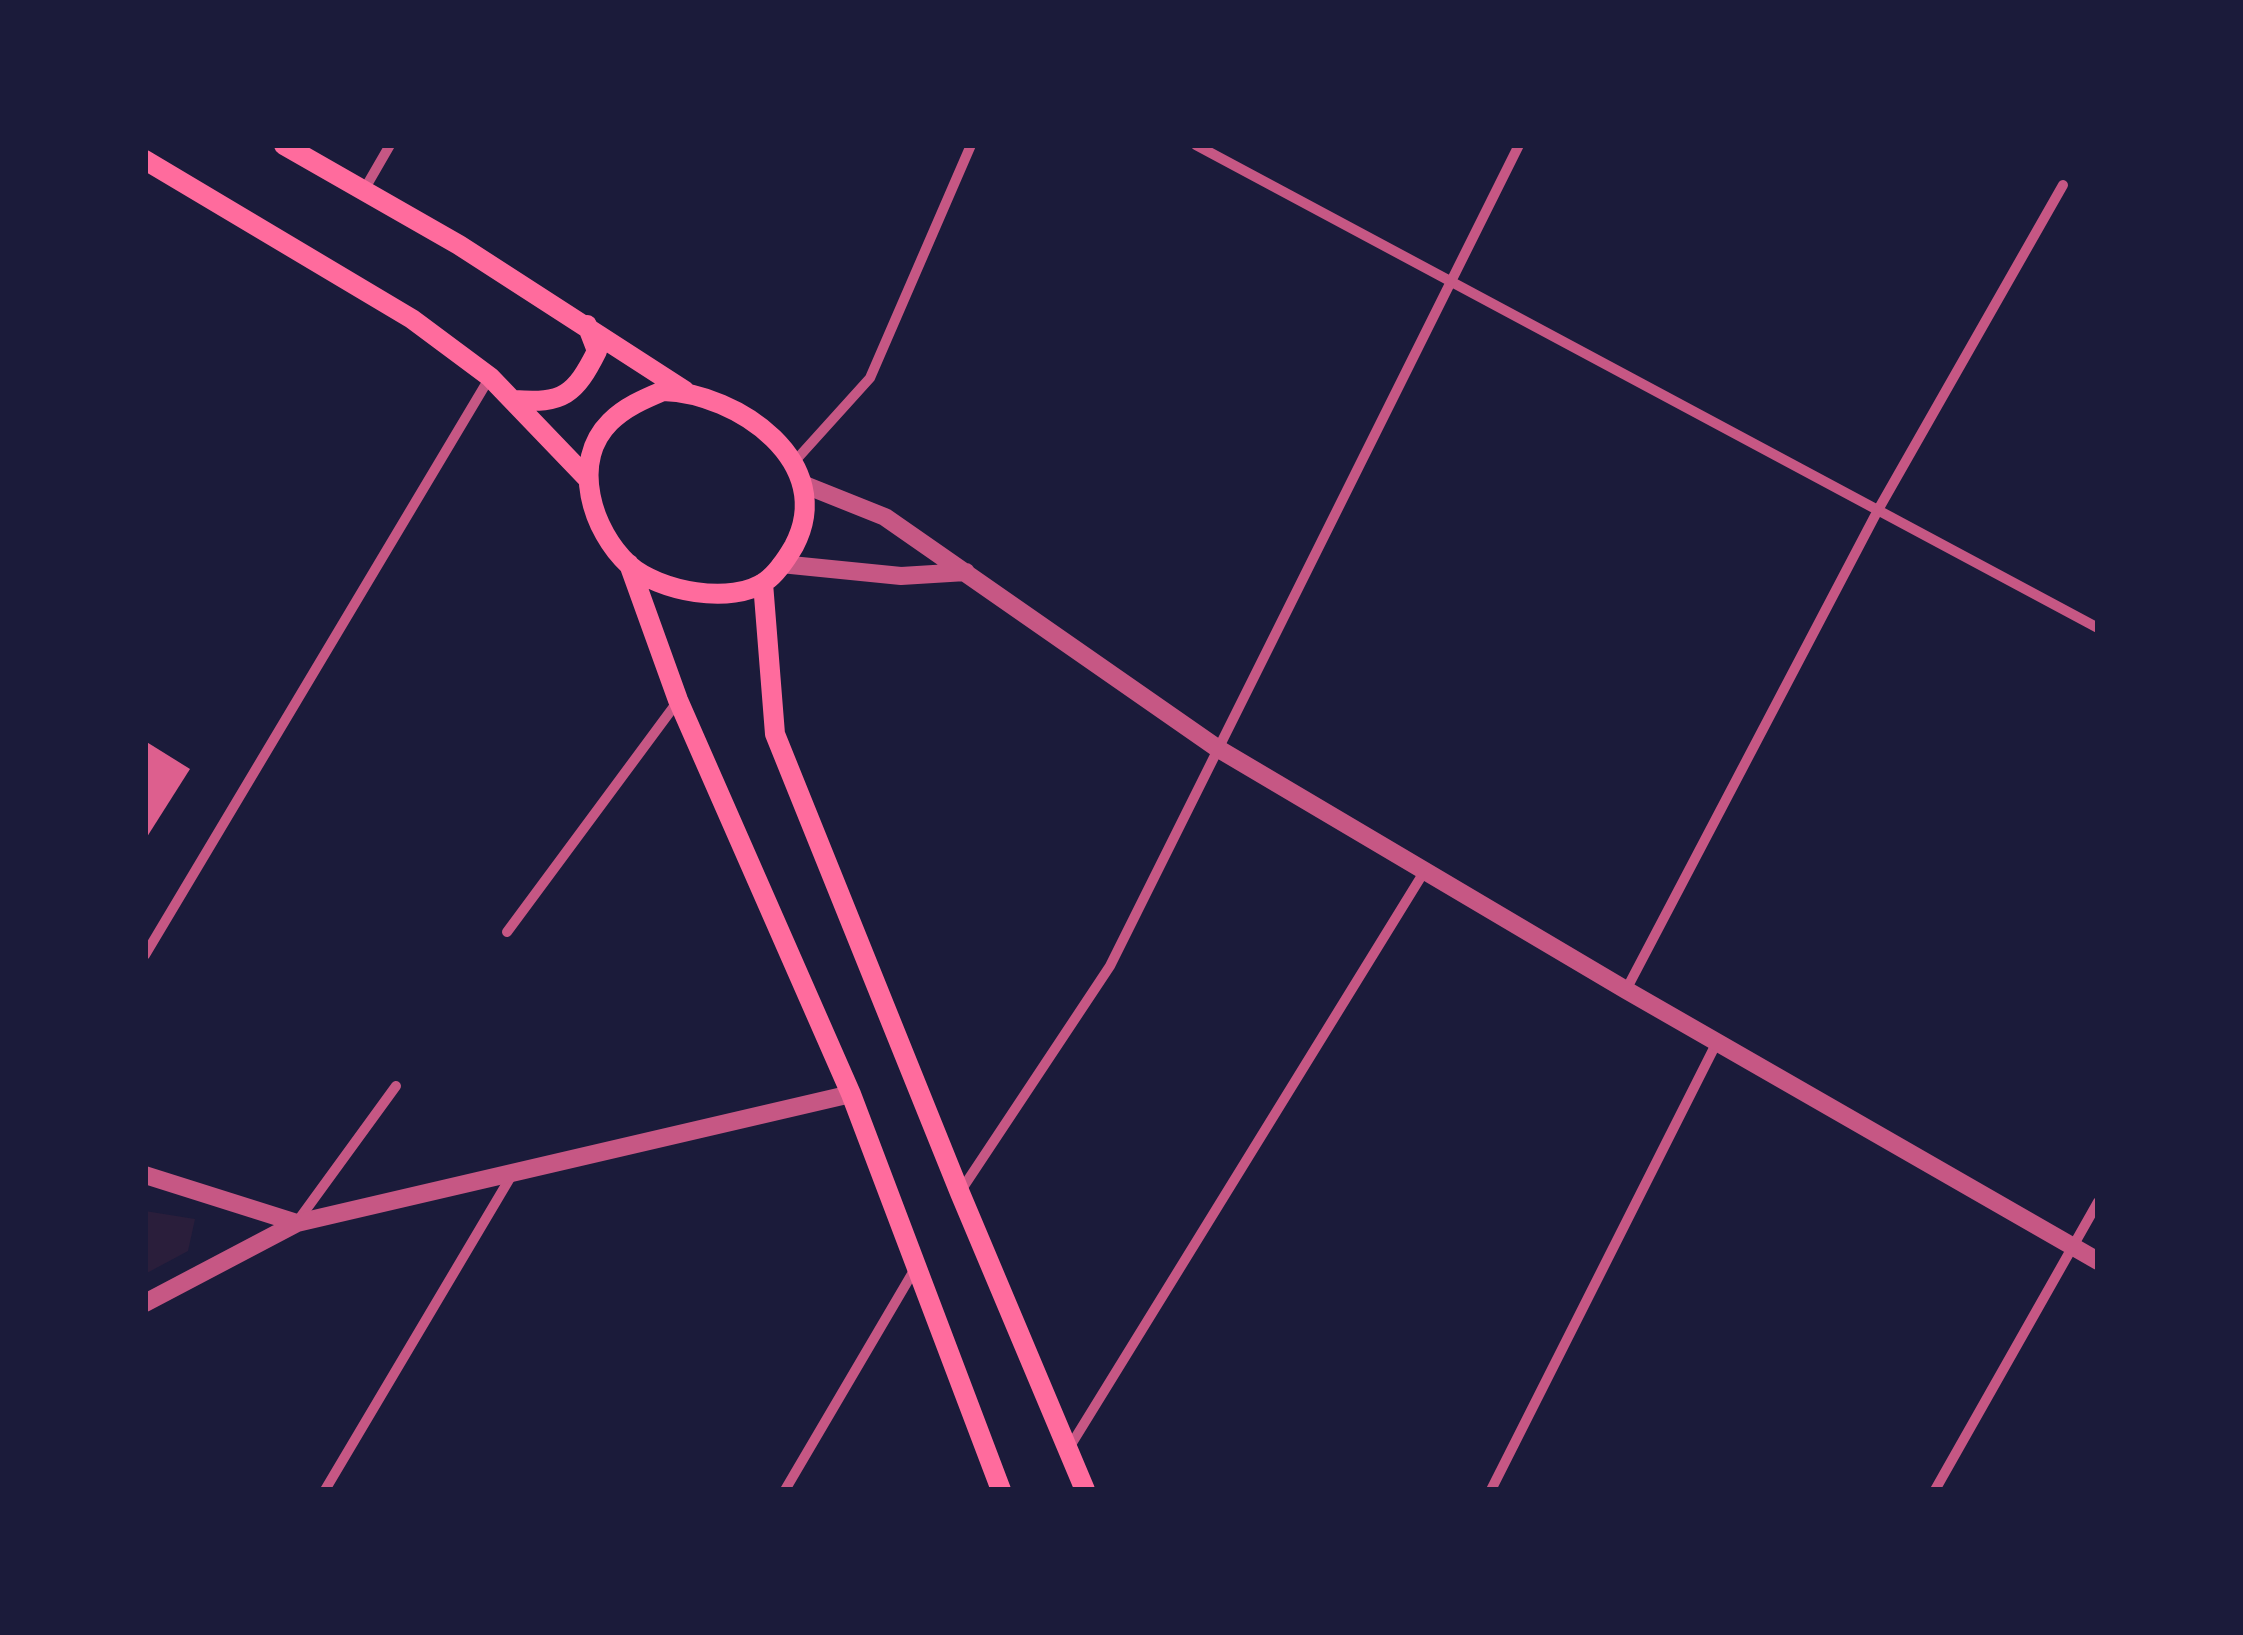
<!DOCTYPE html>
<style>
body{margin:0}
#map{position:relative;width:2243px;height:1635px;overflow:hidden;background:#1b1b3a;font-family:"Asap Condensed",sans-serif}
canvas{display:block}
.frame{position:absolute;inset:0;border:148px solid #1b1b3a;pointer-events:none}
</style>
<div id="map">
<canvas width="2243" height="1635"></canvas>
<div class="frame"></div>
</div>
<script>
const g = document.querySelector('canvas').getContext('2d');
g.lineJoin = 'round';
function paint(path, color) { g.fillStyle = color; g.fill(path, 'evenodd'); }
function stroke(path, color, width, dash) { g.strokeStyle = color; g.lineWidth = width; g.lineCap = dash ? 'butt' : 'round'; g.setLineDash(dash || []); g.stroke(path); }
paint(new Path2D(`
 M145,1211L195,1219L188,1251L145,1274Z`), '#2a1e3b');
paint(new Path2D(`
 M145,741L190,769L145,840Z`), '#dd5f8e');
stroke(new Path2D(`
 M1196,145L2098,628
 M364,190L390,145
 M795,461L870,378L971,145
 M507,932L678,701
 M145,955L490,377
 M1626,990L1878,510L2063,185
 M960,1192L1110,966L1519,145
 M297,1222L396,1086
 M1069,1448L1424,872
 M325,1490L513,1173
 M785,1490L916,1267
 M1491,1490L1717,1042
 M1935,1490L2098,1202`), '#c65784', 10);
stroke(new Path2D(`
 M805,485L885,517L1217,748L1626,990L2098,1261
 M781,564L901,576L966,572
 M145,1175L297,1223L851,1094
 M145,1303L297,1223`), '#c65784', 18);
stroke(new Path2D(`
 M284,145L459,245L685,391
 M145,160L412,319L490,377L587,478
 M663,391C738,393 838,463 794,546C787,558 777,573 766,581C732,606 658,591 629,565C592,531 570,462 610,422C625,407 644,399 663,391Z
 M514,400C563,404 575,395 597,351L587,325
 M629,564L678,700L851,1094L1001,1490
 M763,583L775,734L960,1193L1085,1490`), '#ff6b9d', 20);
</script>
